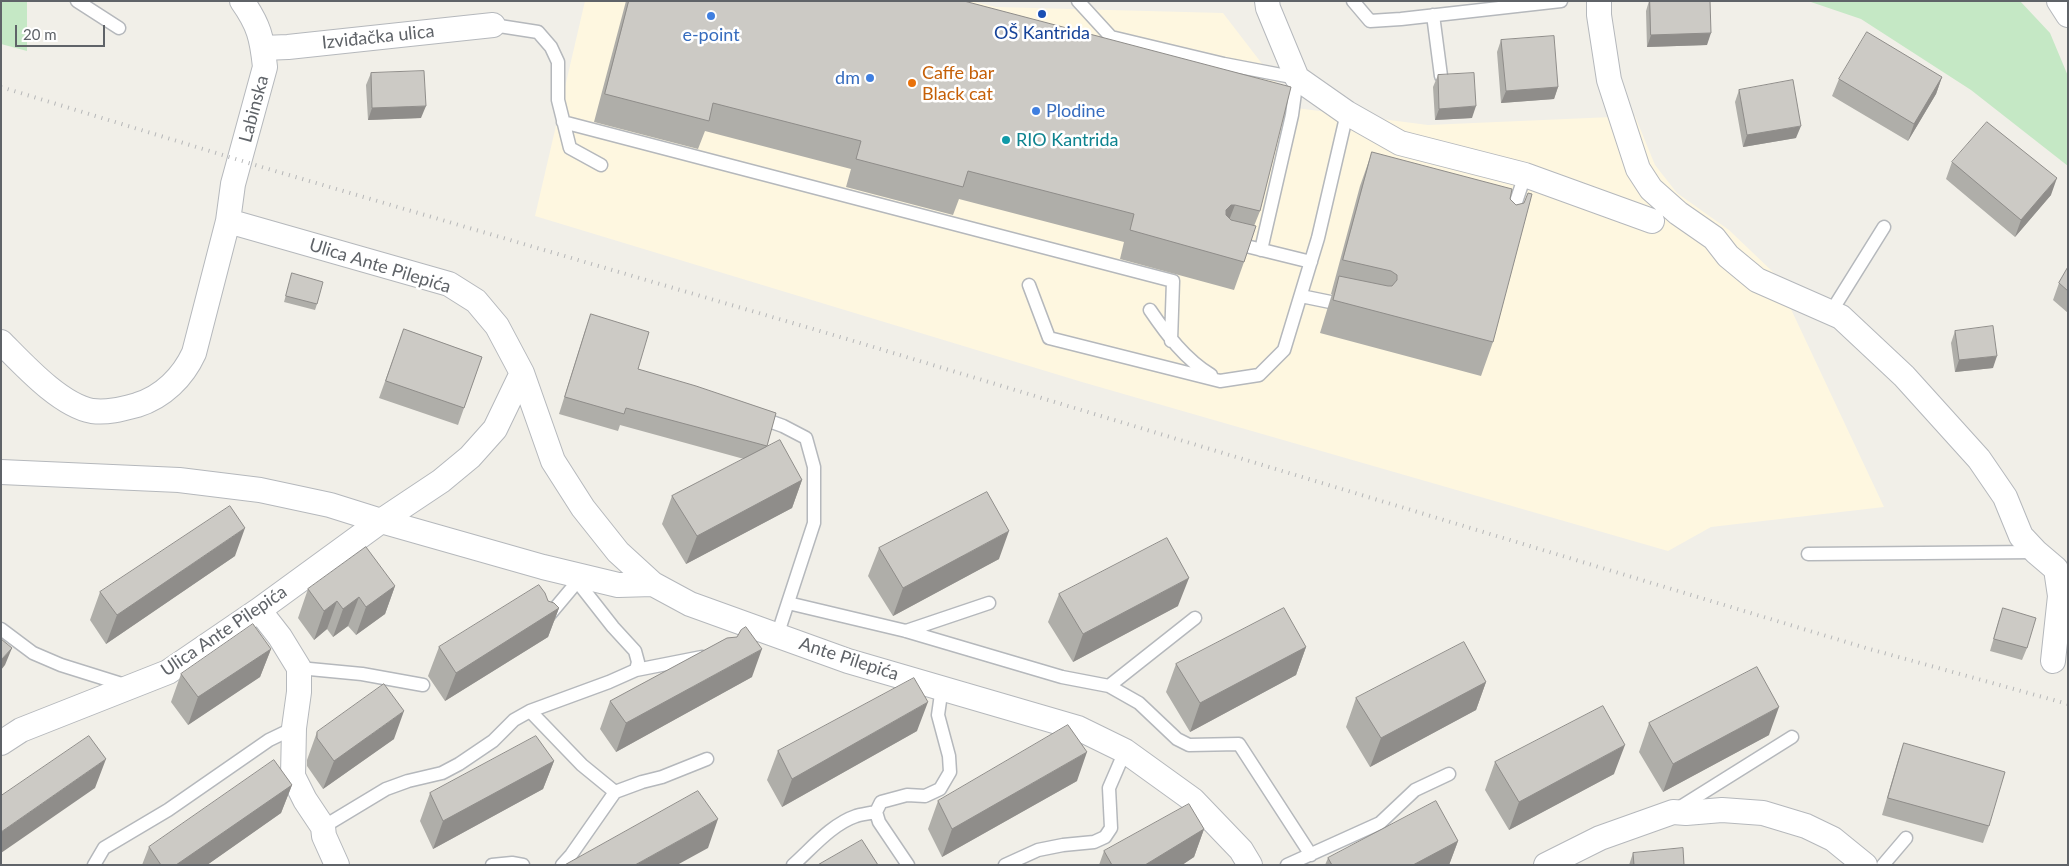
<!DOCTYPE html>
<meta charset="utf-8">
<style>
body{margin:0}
#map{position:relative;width:2069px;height:866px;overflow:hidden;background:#f1efe8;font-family:Lato,sans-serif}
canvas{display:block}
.frame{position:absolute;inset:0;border:2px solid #5f6368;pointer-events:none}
.scale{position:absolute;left:15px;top:25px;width:90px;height:22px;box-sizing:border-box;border:2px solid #5f6368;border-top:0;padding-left:6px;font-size:15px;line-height:18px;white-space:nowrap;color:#5f6368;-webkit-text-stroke:4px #fff;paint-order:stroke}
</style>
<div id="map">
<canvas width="2069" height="866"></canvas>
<div class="frame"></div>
<div class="scale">20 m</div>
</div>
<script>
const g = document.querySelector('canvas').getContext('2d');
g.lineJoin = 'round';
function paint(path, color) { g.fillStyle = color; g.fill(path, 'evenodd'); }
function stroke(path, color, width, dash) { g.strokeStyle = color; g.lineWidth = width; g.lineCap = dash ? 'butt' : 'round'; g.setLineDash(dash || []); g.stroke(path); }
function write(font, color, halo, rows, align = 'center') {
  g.font = font + ' Lato,sans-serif'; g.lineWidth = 5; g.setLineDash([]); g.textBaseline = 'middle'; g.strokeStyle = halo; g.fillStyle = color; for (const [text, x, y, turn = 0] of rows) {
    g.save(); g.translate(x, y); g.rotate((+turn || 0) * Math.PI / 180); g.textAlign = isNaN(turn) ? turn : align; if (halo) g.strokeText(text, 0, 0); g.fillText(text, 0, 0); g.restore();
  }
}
paint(new Path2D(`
 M585,1H970L996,7L1223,13L1296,108L1428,125L1635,116L1655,165L1677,193L1729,230L1774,273L1884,507L1711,527L1668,551L1082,382L535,216Z`), '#fef7e0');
paint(new Path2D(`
 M1,1H27V51L1,44Z
 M1808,1H2020L2050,33L2068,76V166L1971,90L1861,19Z`), '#c5e8c5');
const service = new Path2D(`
 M77,1L119,28
 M1078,1L1111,37L1224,64L1297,78L1292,115L1261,250
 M1353,1L1370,21L1401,19L1561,1
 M1433,15L1441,76
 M493,25L538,32L551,47L558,62V100L570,148L601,165
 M563,122L1173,281L1171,341
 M1510,220L1525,175
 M1234,243L1311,262
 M1029,285L1049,338L1220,381L1259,375L1284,350L1318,238L1347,113
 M1301,296L1345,305
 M1150,310C1167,335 1185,359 1211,375
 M1831,312L1884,227
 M758,417L783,426L806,438L814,467V523L777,636
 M1808,554L2036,552
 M788,603L906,631L1062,677L1109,686L1139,703L1177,739L1189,745L1239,744L1311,855
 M546,619L577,582
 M1,629L33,653L61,665L128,686
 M906,631L989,603
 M299,668L362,674L423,685
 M636,670L702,657
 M1109,686L1195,618
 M530,711L582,765L615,792L571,855L562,865
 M615,792L642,782L662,777L707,759
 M1677,809L1792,737
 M323,827L386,789L408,781L442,773L459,764L493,741L514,720L530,711L609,682L636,670L638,662L635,651L613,627L573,576
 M94,865L104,848L168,810L269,740L294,728
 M492,865L512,863L523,865
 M793,865C812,848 832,824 856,816C863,814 870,813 876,812
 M908,865L879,822L876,812L881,802L907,795L925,796L940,789L950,772L949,756L938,715L942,687
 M1005,865L1038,850L1063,845L1094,842L1105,837L1111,828L1109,788L1125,751
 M1287,865L1380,823L1415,790L1449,774
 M1883,865L1906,838`);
const minor = new Path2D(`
 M1267,1L1268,8L1297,78L1347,113L1400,143L1525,175L1652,221
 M1599,1V15L1609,80L1638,169L1651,189L1678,213L1714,238L1728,256L1757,280L1841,317L1904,376L1979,459L2005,497L2021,536L2036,552L2056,569L2060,596L2053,661
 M2059,1L2068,15
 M263,48L288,47L493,25
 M1,342C24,365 60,405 92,411C108,413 122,409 137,405C163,397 183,377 194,353L228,221L233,184L265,67C262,38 259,25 242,1
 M522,373L553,461L583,508L618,552L653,584L690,604L848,661L1078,728L1125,751L1193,800L1241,850L1250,865
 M1,472L179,480L260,490L330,505L381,521L543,567L618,585L653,584
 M259,610L280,637L299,668V692L294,728L293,776L305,800L323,827L324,836L337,865
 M1,743L21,730L168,672L259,610L381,521L441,481L470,457L495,429L522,373L497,326L476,301L449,284L228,221
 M1546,865L1600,838L1673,812L1686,813L1722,810L1763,813L1806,826L1833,839L1865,865`);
stroke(service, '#b5b8bc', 15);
stroke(minor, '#b5b8bc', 26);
stroke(service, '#fff', 12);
stroke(minor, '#fff', 24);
stroke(new Path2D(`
 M1,87L265,168L847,339L1866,648L2068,704`), '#b6b7b8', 4, [1, 6]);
paint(new Path2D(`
 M626,1H964L1260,211L1254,226L1244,262L1234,290L1120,259L1124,242L959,199L953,215L846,187L851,169L705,131L698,149L594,122Z
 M1649,1H1710L1707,45L1647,47L1646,11Z
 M1501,40L1558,87L1554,99L1501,103L1497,52Z
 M371,73L421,118L368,120L366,85Z
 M1438,75L1472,118L1435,120L1433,87Z
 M1942,77L1936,94L1908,141L1832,96L1839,79Z
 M1739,90L1796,138L1743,147L1735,102Z
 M1372,152L1510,199L1516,205L1524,203L1493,342L1481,376L1320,333L1327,310L1332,294H1331L1360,186Z
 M1952,162L2051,195L2015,237L1946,179Z
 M2068,267V313L2053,300L2059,283Z
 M292,273L317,304L315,310L284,302Z
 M591,314L638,369L776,413L766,448L802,480L792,508L686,564L662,524L672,496L744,459L620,425L618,431L559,414L585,331Z
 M404,329L482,357L458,425L379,398Z
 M1955,331L1993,368L1955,372L1951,343Z
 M879,548L999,559L893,616L868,576Z
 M235,556L106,644L90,620L100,592Z
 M395,586L385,614L356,635L348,626L333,637L327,629L314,640L298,618L308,589Z
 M1059,594L1178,606L1073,662L1048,622Z
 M548,601L559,608L548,637L445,701L428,676L439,647Z
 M2003,608L2027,648L2022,660L1990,651L1999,620Z
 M1306,647L1296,675L1190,732L1166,692L1176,664Z
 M271,649L260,677L188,725L171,702L181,674Z
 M752,677L616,752L600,729L610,701Z
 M1486,682L1476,710L1370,767L1346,727L1356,698Z
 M1649,723L1769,735L1663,792L1639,752Z
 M917,731L782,807L767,780L778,751Z
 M317,732L394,739L323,789L307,766V760Z
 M1904,743L1989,826L1983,843L1882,815L1898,760Z
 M554,761L543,789L433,849L420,821L430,793Z
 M1495,762L1614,774L1509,830L1485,790Z
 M1077,781L942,857L928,829L938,801Z
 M292,785L281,813L207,865H142L149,847Z
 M1204,829L1194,857L1182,865H1099L1104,851Z
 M1458,841L1449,865H1325L1328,858Z
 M1633,853L1684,865H1629Z`), '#afaea9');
paint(new Path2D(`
 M1711,33L1707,45L1647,47L1651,35Z
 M1942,77L1936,94L1908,141L1914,124Z
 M1558,87L1554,99L1501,103L1506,91Z
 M426,106L421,118L368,120L372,108Z
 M1476,106L1472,118L1435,120L1439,109Z
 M1801,126L1796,138L1743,147L1747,135Z
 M2057,178L2051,195L2015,237L2021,220Z
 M1231,205H1235L1224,233L1226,210Z
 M1997,356L1993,368L1955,372L1959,360Z
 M802,480L792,508L686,564L697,536Z
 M245,528L235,556L106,644L117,615Z
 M1009,531L999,559L893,616L903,588Z
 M1189,578L1178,606L1073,662L1083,634Z
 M395,586L385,614L356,635L366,607Z
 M359,597L348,626L333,637L343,609Z
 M337,601L327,629L314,640L324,611Z
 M559,608L548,637L445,701L456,673Z
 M1306,647L1296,675L1190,732L1200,703Z
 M12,648L5,665L1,670V660Z
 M271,649L260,677L188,725L198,697Z
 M762,649L752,677L616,752L626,723Z
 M1486,682L1476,710L1370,767L1381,738Z
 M928,702L917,731L782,807L792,779Z
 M1779,707L1769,735L1663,792L1673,764Z
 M404,711L394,739L323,789L334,761Z
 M1625,745L1614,774L1509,830L1519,802Z
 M1087,752L1077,781L942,857L952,829Z
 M106,759L95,788L1,853V832Z
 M554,761L543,789L433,849L443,821Z
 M292,785L281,813L207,865H176Z
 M718,819L708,848L677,865H635Z
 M1204,829L1194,857L1182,865H1145Z
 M1458,841L1449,865H1413Z`), '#8f8d8a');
const building = new Path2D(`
 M629,1H964L1291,87L1260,211L1235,205H1231L1226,210V215L1231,220L1256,226L1244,262L1130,230L1134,214L968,171L963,187L856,159L861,141L713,103L709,121L605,94Z
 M1650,1H1710L1711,33L1651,35Z
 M1867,32L1942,77L1914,124L1839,79Z
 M1554,36L1558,87L1506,91L1501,40Z
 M424,71L426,106L372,108L371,73Z
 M1474,73L1476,106L1439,109L1438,75Z
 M1793,80L1801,126L1747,135L1739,90Z
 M1987,122L2057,178L2021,220L1952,162Z
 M1372,152L1512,189L1510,199L1516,205L1524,203L1528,193L1532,194L1493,342L1333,300L1339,276L1388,286H1392L1397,280V275L1391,271L1343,260Z
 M2068,267V291L2059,283Z
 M292,273L323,282L317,304L286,296Z
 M591,314L649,332L638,369L696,386L776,413L767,446L626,408L624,414L565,397Z
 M1993,326L1997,356L1959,360L1955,331Z
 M404,329L482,357L464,408L386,381Z
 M780,440L802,480L697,536L672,496Z
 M987,492L1009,531L903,588L879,548Z
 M230,506L245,528L117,615L100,592Z
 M1167,538L1189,578L1083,634L1059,594Z
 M366,547L395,586L366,607L359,597L343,609L337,601L324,611L308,589Z
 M539,585L545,593L548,601L554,603L559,608L456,673L439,647Z
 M1284,608L1306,647L1200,703L1176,664Z
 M2003,608L2036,618L2027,648L1994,639Z
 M253,624L271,649L198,697L181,674Z
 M746,627L762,649L626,723L610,701L727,638L737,637L741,630Z
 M1,639L12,648L1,660Z
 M1464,642L1486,682L1381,738L1356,698Z
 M1757,667L1779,707L1673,764L1649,723Z
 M914,678L928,702L792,779L778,751Z
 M384,684L404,711L334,761L317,738V732Z
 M1603,706L1625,745L1519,802L1495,762Z
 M1068,725L1087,752L952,829L938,801Z
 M89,736L106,759L1,832V796Z
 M536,736L554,761L443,821L430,793Z
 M1904,743L2005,772L1989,826L1888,798Z
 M274,760L292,785L176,865H161L149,847Z
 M698,791L718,819L635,865H565Z
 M1436,801L1458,841L1413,865H1332L1328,858Z
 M1189,804L1204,829L1145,865H1112L1104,851Z
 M862,840L878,865H818Z
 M1683,848L1684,865H1634L1633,853Z`);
paint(building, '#cccac5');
stroke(building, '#8f8d8a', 1);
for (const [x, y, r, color] of [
 [1042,14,5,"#1a4fb4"],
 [711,16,5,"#3f7fe0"],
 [870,78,5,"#3f7fe0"],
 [912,83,5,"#e8710a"],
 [1036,111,5,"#3f7fe0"],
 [1006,140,5,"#0f9aa8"]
]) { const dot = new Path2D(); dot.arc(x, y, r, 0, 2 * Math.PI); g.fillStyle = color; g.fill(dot); stroke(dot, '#fff', 2); }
write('18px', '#164399', '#fff', [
 ["OŠ Kantrida",1042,33]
]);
write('18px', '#366cbe', '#fff', [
 ["e-point",711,35],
 ["dm",860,78,"right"],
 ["Plodine",1046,111,"left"]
]);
write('18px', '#5f6368', '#fff', [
 ["Izviđačka ulica",378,37,-6],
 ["Labinska",254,109,-75],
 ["Ulica Ante Pilepića",380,266,17],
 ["Ulica Ante Pilepića",224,631,-34],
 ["Ante Pilepića",849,659,18]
]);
write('18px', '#c56008', '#fff', [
 ["Caffe bar",922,73],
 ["Black cat",922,94]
], 'left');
write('18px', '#0d838f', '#fff', [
 ["RIO Kantrida",1016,140]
], 'left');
</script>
